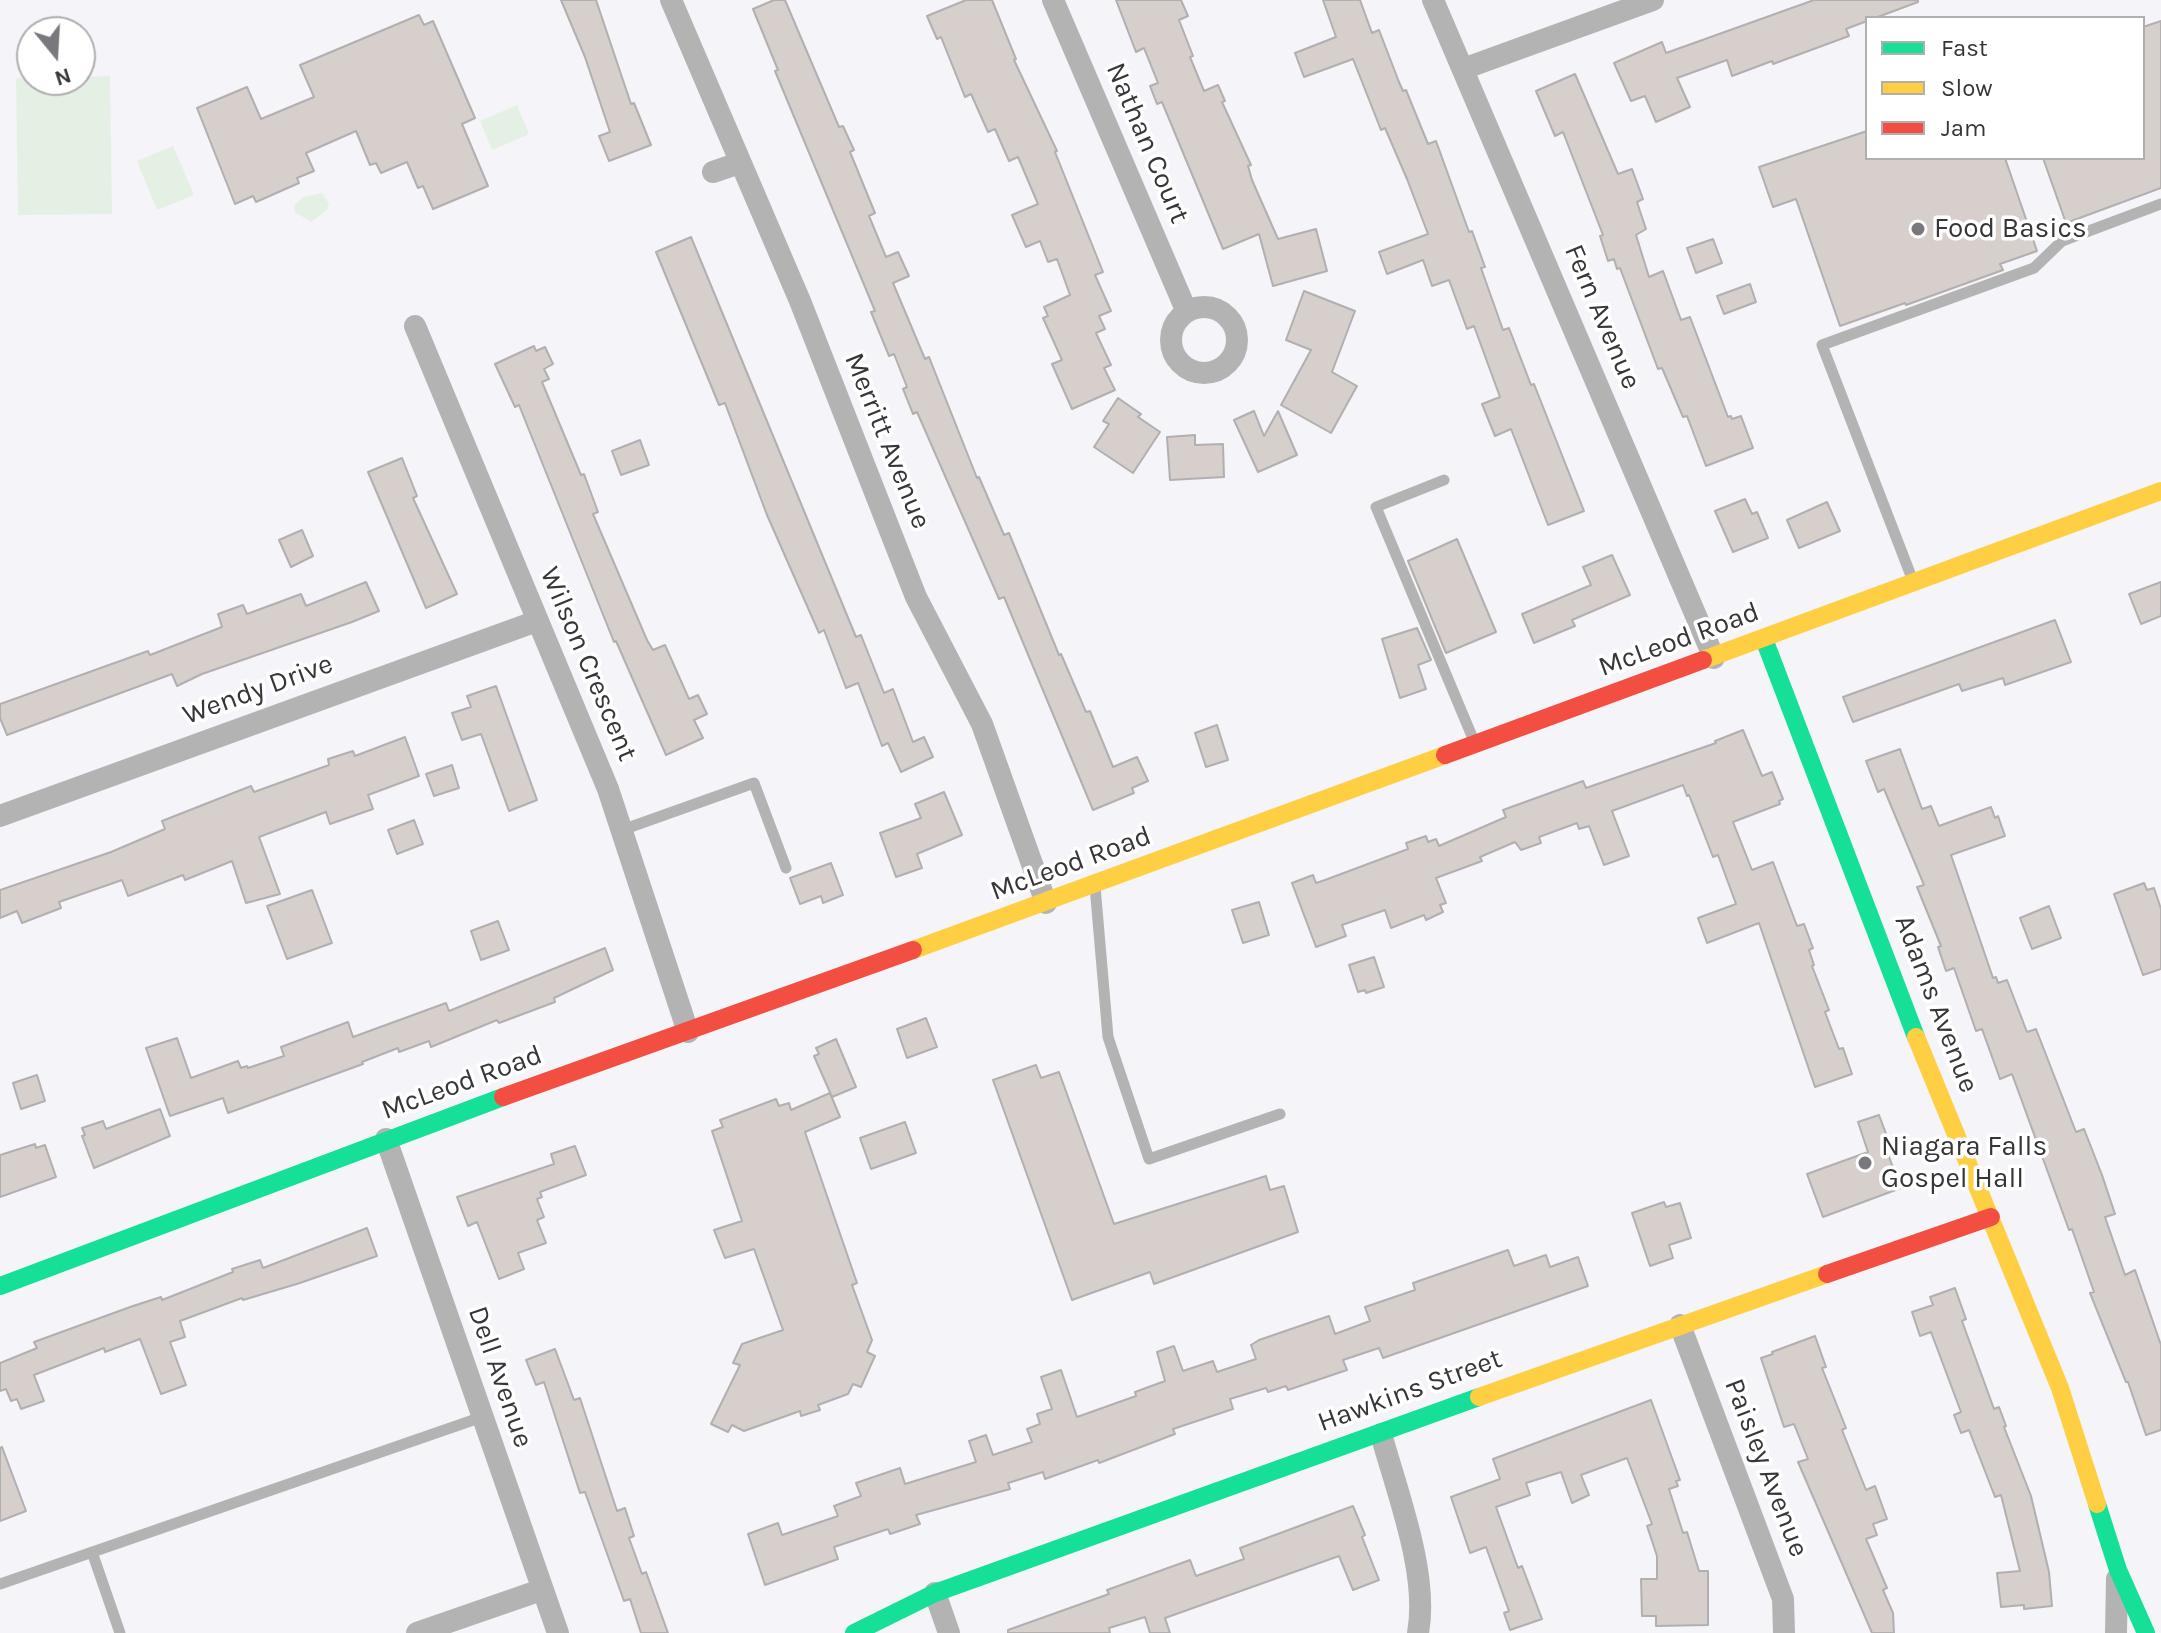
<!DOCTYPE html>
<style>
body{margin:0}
#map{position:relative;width:2161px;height:1633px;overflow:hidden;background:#f5f4f9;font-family:Karla,sans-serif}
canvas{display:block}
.legend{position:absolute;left:1865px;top:16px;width:280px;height:144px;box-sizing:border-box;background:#fff;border:2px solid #afafb0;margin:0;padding:10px 14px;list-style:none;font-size:24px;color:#363639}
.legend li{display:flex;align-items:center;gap:16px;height:40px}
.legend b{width:40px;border:2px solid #afafb0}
.north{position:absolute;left:16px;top:16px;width:80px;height:80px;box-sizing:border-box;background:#fff;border:2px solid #afafb0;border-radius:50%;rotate:162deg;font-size:22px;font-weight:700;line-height:32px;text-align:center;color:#363639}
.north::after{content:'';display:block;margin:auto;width:28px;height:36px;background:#79787c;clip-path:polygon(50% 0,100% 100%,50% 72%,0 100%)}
</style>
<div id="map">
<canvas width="2161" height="1633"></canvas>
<ul class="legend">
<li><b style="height:10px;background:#16e098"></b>Fast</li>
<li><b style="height:10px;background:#ffcf43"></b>Slow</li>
<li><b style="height:10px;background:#f24e42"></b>Jam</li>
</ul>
<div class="north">N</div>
</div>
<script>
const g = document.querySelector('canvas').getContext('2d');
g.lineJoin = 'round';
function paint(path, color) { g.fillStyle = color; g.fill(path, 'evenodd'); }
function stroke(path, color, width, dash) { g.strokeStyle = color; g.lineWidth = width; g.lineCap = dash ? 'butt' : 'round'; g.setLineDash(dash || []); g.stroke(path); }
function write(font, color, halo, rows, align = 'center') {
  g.font = font + ' Karla,sans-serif'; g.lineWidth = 7; g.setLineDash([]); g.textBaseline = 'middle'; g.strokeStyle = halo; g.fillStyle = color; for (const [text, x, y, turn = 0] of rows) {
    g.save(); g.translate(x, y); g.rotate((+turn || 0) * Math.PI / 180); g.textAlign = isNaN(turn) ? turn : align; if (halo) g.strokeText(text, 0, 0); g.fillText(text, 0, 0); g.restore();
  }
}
paint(new Path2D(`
 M110,76L112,214L18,215L16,78L80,80V77Z
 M517,105L529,134L492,150L480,121Z
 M173,146L194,195L157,210L137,161Z
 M322,193L329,204L327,210L311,222L295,212L294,206L303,197Z`), '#e5f0e4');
const building = new Path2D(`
 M561,0H596L631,104L634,103L651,145L609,161L599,136L610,132L585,57Z
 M774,0H785L839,127L843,126L854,150L850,152L875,213L869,216L886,257L898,252L909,276L893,283L925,359L929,357L977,478L979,477L1004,535L1009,533L1059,655L1061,654L1086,712L1090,711L1113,767L1137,757L1148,781L1132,788L1134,793L1093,810L1004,597L999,599L917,412L913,414L903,389L907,387L894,354L889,356L871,312L875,311L775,71L778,70L753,9Z
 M966,0H992L1016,59L1014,60L1057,151L1055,152L1103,272L1095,275L1111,311L1099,316L1105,329L1096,333L1111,365L1104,368L1115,390L1072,409L1052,364L1062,360L1043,318L1048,316L1044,307L1070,295L1057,259L1048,262L1040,241L1026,247L1012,215L1038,204L1018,157L1009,161L995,129L988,132L971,94L965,97L941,37L937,39L927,16Z
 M1116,0H1181L1188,16L1179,20L1193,56L1190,57L1204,91L1218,85L1225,101L1222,102L1251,165L1248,166L1252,180L1278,239L1316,229L1327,271L1273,286L1259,234L1223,249L1162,102L1157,104L1150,86L1158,83L1144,48L1136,52Z
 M1323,0H1360L1372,33L1379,30L1399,82L1403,91L1406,90L1428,144L1436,141L1469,232L1472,231L1485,267L1481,268L1503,330L1509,328L1531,385L1534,384L1584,511L1548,525L1511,429L1495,436L1482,404L1500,397L1474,326L1467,329L1449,280L1432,286L1423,260L1387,274L1379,252L1428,234L1407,179L1385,128L1381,130L1353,59L1304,77L1295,53L1336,37Z
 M1814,0H1918V2L1875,18H1867V21L1846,29L1849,36L1773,64L1772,61L1732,76L1727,60L1677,78L1690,107L1656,122L1645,96L1631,101L1614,63L1662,42L1666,53Z
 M419,15L424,25L433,21L475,118L462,124L488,186L433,209L423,186L418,188L407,162L381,173L376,163L370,165L356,131L306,153L314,171L297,178L299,183L256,202L253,196L235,204L197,108L247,87L261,119L314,97L300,65Z
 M2161,21V188L2066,223L2043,158H2143V27Z
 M1575,74L1618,174L1632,169L1643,199L1637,202L1646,229L1636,235L1649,277L1663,271L1681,320L1690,317L1728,417L1731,416L1732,419L1741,416L1753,448L1706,466L1687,416L1683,417L1662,368L1658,369L1620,268L1617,269L1614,259L1608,261L1600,236L1603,235L1563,132L1555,136L1536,91Z
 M1867,131V158H2005L2037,251L2000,264L2003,270L1906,305L1905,303L1840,326L1796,199L1773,207L1759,167Z
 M691,237L856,637L861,635L884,693L893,689L913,742L924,737L933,757L901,772L888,743L882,746L858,683L846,688L824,630L819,633L767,515L725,403L719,405L656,252Z
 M1713,239L1722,263L1696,273L1687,248Z
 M1750,284L1756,302L1724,314L1717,296Z
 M1304,291L1355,311L1332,372L1357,386L1331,433L1281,405L1311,350L1286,340Z
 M534,346L536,351L545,347L553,364L544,369L549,379L542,382L581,475L584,474L598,512L593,514L647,640L653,650L665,645L689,699L698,695L707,714L694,720L703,738L666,755L616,641L614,642L519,405L515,407L495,364Z
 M1118,398L1141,414L1138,417L1160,432L1133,473L1094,447L1109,424L1103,421Z
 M1254,411L1264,436L1278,411L1297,455L1258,472L1234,420Z
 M1195,435V445L1223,444L1224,477L1170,480L1167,437Z
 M640,440L649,465L621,475L612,451Z
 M402,458L417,496L413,498L457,594L426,608L368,472Z
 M1745,499L1752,514L1757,512L1768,538L1733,552L1715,511Z
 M1827,502L1840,531L1799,548L1787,520Z
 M302,530L313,556L291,567L279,540Z
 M1457,539L1496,632L1446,653L1408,561Z
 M1612,555L1630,595L1572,620L1575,626L1534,643L1522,614L1591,585L1583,567Z
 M366,582L379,611L352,622L202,674L177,686L172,674L7,735L0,718V704L148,651L150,655L222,627L218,614L243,605L247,614L301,594L306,606Z
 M2161,582V616L2141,624L2129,594Z
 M2055,620L2071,662L2005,685L2003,678L1962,691L1959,684L1853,722L1843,697Z
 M1417,628L1431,660L1418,665L1426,689L1400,698L1382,639Z
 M496,686L537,800L509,811L481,734L462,740L452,713L471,707L467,696Z
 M1217,725L1228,760L1206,767L1195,733Z
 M1743,730L1762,776L1772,772L1783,799L1779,801L1780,804L1733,822L1752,870L1773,862L1797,926L1804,924L1813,948L1809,950L1814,965L1812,966L1829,1010L1825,1012L1839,1049L1843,1048L1852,1074L1815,1087L1759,923L1707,943L1698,918L1736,904L1718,855L1713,857L1689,795L1687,796L1683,785L1612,811L1629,856L1604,865L1589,826L1579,829L1577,823L1539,837L1541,843L1521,850L1515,842L1480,857L1482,861L1436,878L1446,903L1440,905L1443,912L1426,920L1424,915L1391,928L1385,910L1342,925L1346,936L1316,947L1292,883L1313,875L1316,883L1325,880L1408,849L1406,843L1426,836L1428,842L1436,839L1439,846L1506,817L1503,810L1583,781L1586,788L1716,743L1715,741Z
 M405,737L419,776L368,795L373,809L330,824L326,812L259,837L280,894L246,903L232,861L185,880L183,875L128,896L122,880L59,902L61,908L22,923L17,911L0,918V890L111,852L165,829L162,821L251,786L254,792L329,765L328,759L353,751L355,756Z
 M1900,749L1922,809L1931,806L1939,826L1991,807L1995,818L1998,816L2005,836L1951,855L1993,978L1996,977L1998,983L2007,980L2027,1032L2036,1029L2076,1132L2084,1129L2102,1175L2115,1214L2105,1217L2125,1275L2135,1270L2161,1345V1430L2146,1435L2128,1382H2126L2090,1293L2094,1292L2072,1229L2069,1230L2012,1074L2000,1079L1982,1029L1976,1031L1954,968L1946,971L1938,947L1941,946L1917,887L1924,885L1884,789L1878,792L1866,761Z
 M452,765L459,788L434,796L426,774Z
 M944,792L962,835L917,854L922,868L896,877L880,833L921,818L915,804Z
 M414,820L423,844L397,854L388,830Z
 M831,863L843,895L823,903L821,896L800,904L790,878Z
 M2144,883L2147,890L2154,888L2161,909V969L2143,975L2114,894Z
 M312,890L332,943L287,959L267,906Z
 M1259,902L1269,935L1243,943L1232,910Z
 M2049,906L2061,938L2032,949L2020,918Z
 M498,921L509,950L481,960L471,931Z
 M605,948L613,970L554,998L555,1002L499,1023L497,1020L431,1047L429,1041L399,1052L398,1048L362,1062L363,1064L228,1113L223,1098L170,1116L146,1048L177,1038L191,1078L238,1061L241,1068L247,1066L248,1068L284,1056L281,1047L348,1022L353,1037L446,1003L449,1011Z
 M1374,957L1384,987L1366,993L1365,990L1358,992L1349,965Z
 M926,1018L937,1047L907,1058L897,1029Z
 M836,1039L856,1087L832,1097L814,1056L819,1054L816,1048Z
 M1036,1065L1041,1078L1059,1072L1114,1224L1266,1176L1270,1190L1284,1186L1298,1232L1154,1284L1150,1272L1072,1300L993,1080Z
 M37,1075L45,1101L21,1109L13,1083Z
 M830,1093L840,1117L805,1132L857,1283L852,1285L872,1340L867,1352L875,1356L861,1387L853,1384L848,1394L818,1405L820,1410L801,1416L800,1411L744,1431L732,1425L728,1432L711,1424L740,1365L733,1363L742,1344L783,1330L754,1249L725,1258L714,1230L742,1221L712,1131L723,1127L720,1120L776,1099L779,1106L789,1103L791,1110Z
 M160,1109L170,1136L94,1168L82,1136L85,1135L82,1128L103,1121L106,1129Z
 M1879,1115L1891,1147L1886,1149L1901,1188L1823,1217L1807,1174L1868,1152L1858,1122Z
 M905,1122L916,1153L871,1169L860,1138Z
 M35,1144L36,1148L45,1145L56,1177L0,1197V1155Z
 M575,1146L586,1175L540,1192L542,1197L537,1199L544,1217L537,1220L546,1243L518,1253L524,1269L499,1279L477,1222L468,1226L457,1197L554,1164L551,1154Z
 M1664,1202L1666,1207L1680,1203L1691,1238L1669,1245L1673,1258L1650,1266L1632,1213Z
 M367,1228L377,1256L300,1283L243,1300L242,1298L180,1321L185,1337L170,1342L186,1385L161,1394L140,1339L105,1352L104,1348L34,1375L44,1401L21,1409L17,1399L11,1401L6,1389L0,1391V1363L37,1348L34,1342L133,1306L161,1297L162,1300L233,1272L232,1269L260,1260L263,1268Z
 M1508,1250L1514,1266L1546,1255L1550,1267L1578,1257L1588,1286L1383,1358L1379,1348L1343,1360L1347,1370L1288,1390L1286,1386L1268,1392L1266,1388L1230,1399L1233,1409L1173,1429L1175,1434L1099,1463L1098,1460L1045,1479L1043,1472L1008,1483L1010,1489L916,1515L920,1524L890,1534L888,1529L834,1547L838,1559L765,1585L748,1534L778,1523L782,1535L838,1516L834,1506L861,1496L856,1483L900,1468L905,1484L976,1462L969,1441L986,1435L993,1455L1032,1442L1027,1429L1040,1424L1037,1414L1052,1409L1041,1377L1061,1370L1077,1417L1136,1396L1135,1392L1165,1381L1157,1352L1174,1346L1183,1371L1213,1361L1217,1372L1256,1359L1251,1345L1259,1340L1329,1316L1335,1334L1370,1321L1365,1307L1415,1290L1413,1283Z
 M1955,1288L1966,1319L1962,1321L1994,1409L1999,1407L2006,1426L2004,1427L2031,1496L2049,1572L2052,1606L2024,1609V1605L2001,1607L1997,1573L2020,1571L2001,1495L1995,1497L1969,1430L1961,1433L1954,1415L1961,1412L1931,1332L1920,1336L1912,1312L1933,1305L1930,1297Z
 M1815,1336L1826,1367L1822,1368L1846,1428L1842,1430L1866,1490L1875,1486L1887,1519L1873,1524L1877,1535L1866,1539L1887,1588L1883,1590L1893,1613L1894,1633H1872L1798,1462L1808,1459L1794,1424L1784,1427L1761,1358L1773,1354L1772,1352Z
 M555,1349L574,1400L580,1398L617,1511L625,1508L634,1536L629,1538L642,1574L646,1572L668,1633H641L630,1599L624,1601L585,1492L580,1493L544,1382L536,1385L526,1360Z
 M1651,1400L1680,1480L1676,1481L1678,1486L1669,1489L1683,1533L1687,1532L1699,1571H1708V1625L1656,1626V1616H1642L1641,1579H1657V1556L1647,1526L1652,1524L1627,1458L1581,1475L1589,1495L1572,1503L1561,1472L1526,1483L1530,1495L1496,1507L1518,1568L1522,1566L1542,1619L1510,1630L1504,1613L1509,1611L1486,1547L1470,1553L1451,1497L1500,1479L1493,1459Z
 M2,1447L26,1511L0,1521V1448Z
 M1353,1506L1365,1535L1362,1537L1379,1580L1353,1590L1339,1556L1165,1618L1170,1633H1150L1145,1617L1109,1628L1110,1633H1008V1630L1109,1594L1107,1590L1190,1560L1196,1576L1244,1559L1240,1548Z`);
paint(building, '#d6cfcb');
stroke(building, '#b1afb0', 2);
stroke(new Path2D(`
 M1444,480L1376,507L1474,741
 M1913,581L1822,345L2034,268L2062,241L2161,204
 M622,830L754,783L786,868
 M1095,886L1108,1037L1149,1159L1280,1114
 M92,1552L120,1633
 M0,1584L482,1417`), '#b4b3b4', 11);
stroke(new Path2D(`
 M671,0L800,301L916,597L982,724L1046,903
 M1053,0L1186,310
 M1433,0L1714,658
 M1463,69L1653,0
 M713,172L739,163
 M1171 340a33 33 0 1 1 66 0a33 33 0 1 1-66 0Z
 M415,326L608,789L688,1032
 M0,816L537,621
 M386,1139L558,1633
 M1680,1325L1783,1599L1784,1633
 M1381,1434C1397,1492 1429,1574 1418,1633
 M935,1593L949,1633
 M417,1633L541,1590
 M2116,1633L2117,1579`), '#b4b3b4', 22);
stroke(new Path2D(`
 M1764,639L1916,1037
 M0,1286L503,1097
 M2097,1504L2118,1570L2146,1633
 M854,1633L935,1593L1479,1397`), '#16e098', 18);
stroke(new Path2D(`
 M1703,660L2161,491
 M913,950L1445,755
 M1916,1037L2060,1388L2097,1504
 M1479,1397L1827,1274`), '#ffcf43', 18);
stroke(new Path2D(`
 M1445,755L1703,660
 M503,1097L913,950
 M1827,1274L1991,1217`), '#f24e42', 18);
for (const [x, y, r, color] of [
 [1918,229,8,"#79787c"],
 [1865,1163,8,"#79787c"]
]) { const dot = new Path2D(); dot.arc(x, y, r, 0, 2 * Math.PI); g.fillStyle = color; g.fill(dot); stroke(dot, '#fff', 3); }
write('28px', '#363639', '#fff', [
 ["Nathan Court",1147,143,67],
 ["Fern Avenue",1602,317,67],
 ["Merritt Avenue",887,441,68],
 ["McLeod Road",1679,640,-20],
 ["Wilson Crescent",588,664,67],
 ["Wendy Drive",258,690,-20],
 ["McLeod Road",1071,864,-20],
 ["Adams Avenue",1936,1004,69],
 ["McLeod Road",462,1083,-20],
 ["Dell Avenue",500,1377,71],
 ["Hawkins Street",1410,1391,-20],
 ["Paisley Avenue",1766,1468,69]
]);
write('28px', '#363639', '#fff', [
 ["Food Basics",1934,229],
 ["Niagara Falls",1881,1147],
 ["Gospel Hall",1881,1179]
], 'left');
</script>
